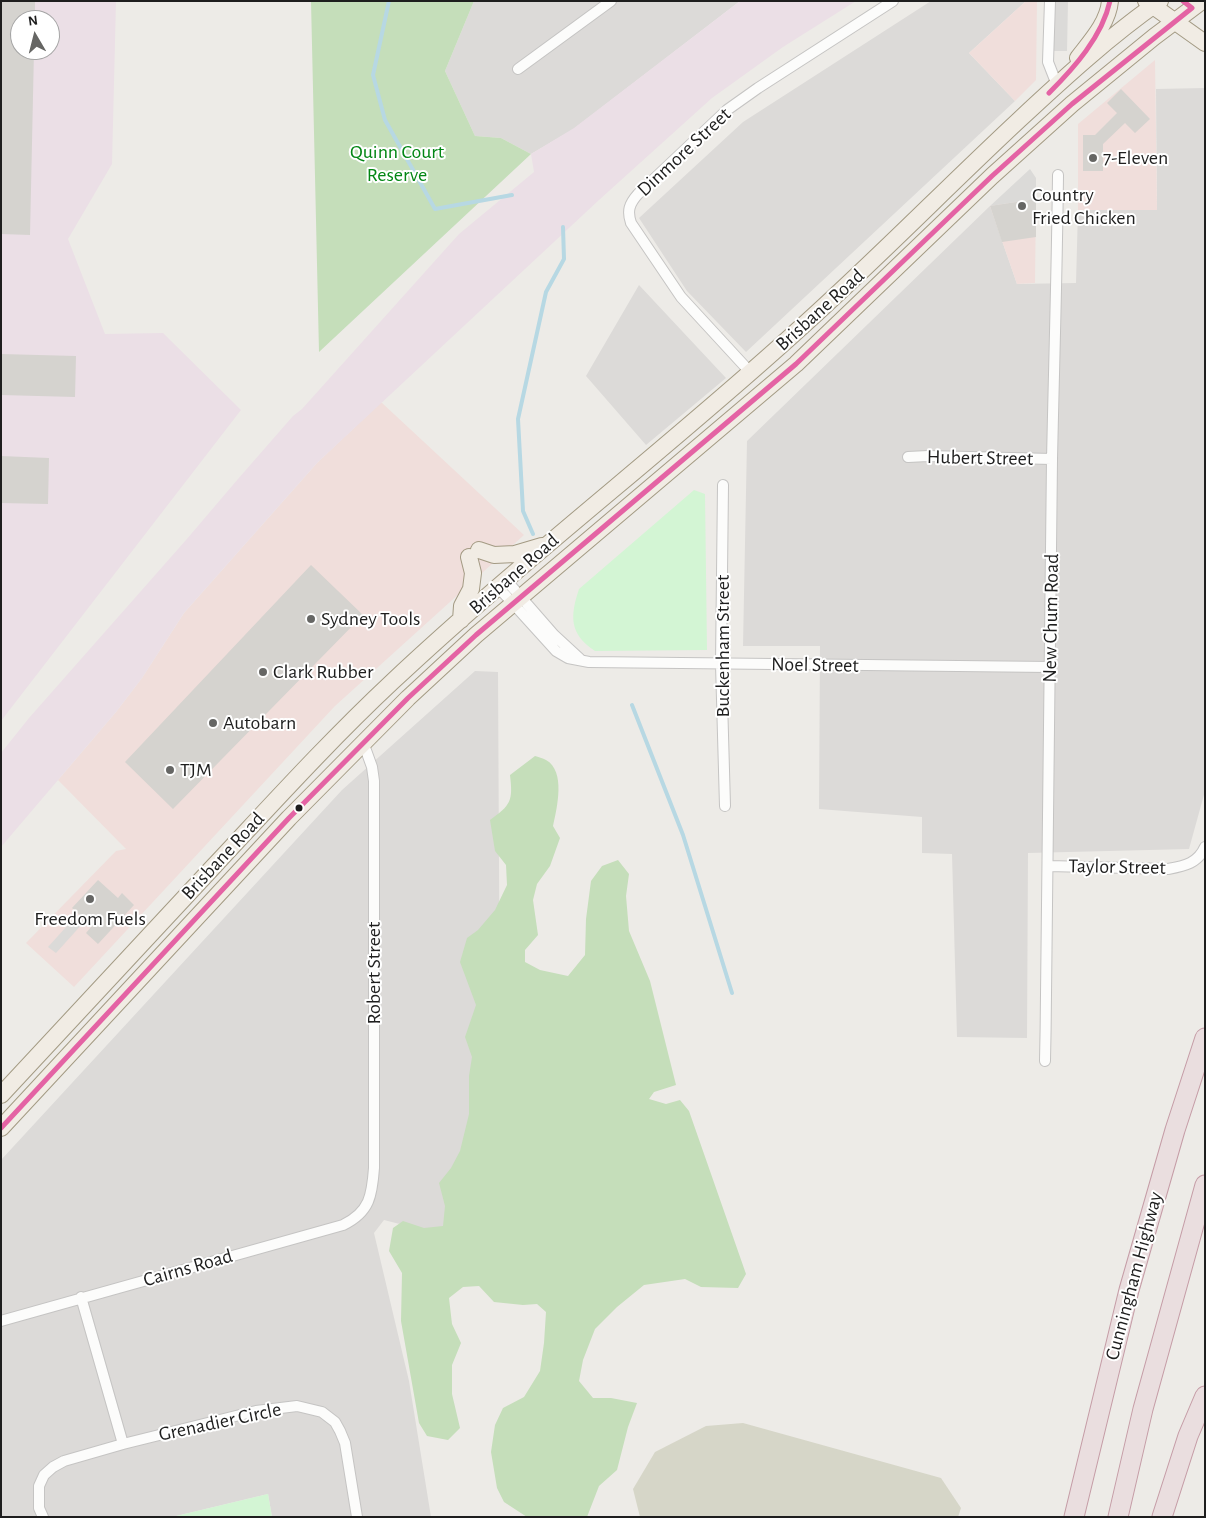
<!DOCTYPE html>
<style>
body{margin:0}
#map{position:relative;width:1206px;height:1518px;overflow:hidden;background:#edebe7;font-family:"Alegreya Sans",sans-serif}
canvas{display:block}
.frame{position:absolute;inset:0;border:2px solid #1e1e1e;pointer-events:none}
.north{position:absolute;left:10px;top:10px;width:50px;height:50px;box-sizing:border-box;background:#fff;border:1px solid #a5a5a5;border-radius:50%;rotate:352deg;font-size:14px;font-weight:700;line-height:20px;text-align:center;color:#1e1e1e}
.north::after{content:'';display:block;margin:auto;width:18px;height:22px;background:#666664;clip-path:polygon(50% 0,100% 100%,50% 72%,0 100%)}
</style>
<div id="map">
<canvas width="1206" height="1518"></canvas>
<div class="frame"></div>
<div class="north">N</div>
</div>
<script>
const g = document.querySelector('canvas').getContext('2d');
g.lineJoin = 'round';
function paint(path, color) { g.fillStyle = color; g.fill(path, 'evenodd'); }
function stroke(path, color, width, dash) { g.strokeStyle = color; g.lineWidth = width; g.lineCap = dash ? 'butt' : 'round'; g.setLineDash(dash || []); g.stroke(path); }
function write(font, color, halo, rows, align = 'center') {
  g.font = font + ' "Alegreya Sans",sans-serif'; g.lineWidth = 4; g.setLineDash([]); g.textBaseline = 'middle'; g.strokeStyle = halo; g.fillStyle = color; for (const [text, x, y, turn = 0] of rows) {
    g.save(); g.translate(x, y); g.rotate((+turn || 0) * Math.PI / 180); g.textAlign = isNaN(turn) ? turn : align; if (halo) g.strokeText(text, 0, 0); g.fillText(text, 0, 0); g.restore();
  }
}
paint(new Path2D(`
 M474,1H740L574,129L531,154L501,138L475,136L445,71Z
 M931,1H1026L969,53L1015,101L746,352L687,291L639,218L743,122Z
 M1205,88V791L1189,849L1028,853L1027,1038L957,1037L952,854L922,853V817L819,809L820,646H743L747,441L990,206L1017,284L1076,283L1078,210H1157L1156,89Z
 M639,285L726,378L646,445L586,376Z
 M475,671L498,672L501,1250L384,1220L374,1233L409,1381L431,1517H272L268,1494L172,1517H1V1160L342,790Z`), '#dcdad8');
paint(new Path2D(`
 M1026,1H1037L1036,80L1015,101L969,53Z
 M1155,60L1157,210H1078V124Z
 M1036,199L1035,283L1017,284L990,206Z
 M381,402L524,535L335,706L74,987L26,943L116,851L126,849L58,780L116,712L142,678L184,613L317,463Z`), '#f0dedb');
paint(new Path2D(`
 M1,1H116L112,164L68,239L105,334L163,333L241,410L1,721ZM20,20H50V50H20Z
 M740,1H856L783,47L712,98L599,200L317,463L184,613L142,678L116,712L1,847V753L29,718L186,540L238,479L293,416L302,409L459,234L534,172L531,154L574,128Z`), '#ebdfe6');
paint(new Path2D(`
 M1050,1H1068L1067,51H1049Z
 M1030,169L1036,178V199L990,206Z
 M77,915L84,922L56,953L48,947Z`), '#dbdad8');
paint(new Path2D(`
 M743,1423L941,1478L961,1508L958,1517H640L633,1489L655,1452L706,1426Z`), '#d6d6c8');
paint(new Path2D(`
 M311,1H474L445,71L475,136L501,138L531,154L319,352Z
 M535,756C538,757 543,758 546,760C566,771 557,808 553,826L560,838L550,866L537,884L533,900L538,935L525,950V962L540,970L568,976L585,955L586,919L591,881L602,866L618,860L629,874L626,896L629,931L650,981L676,1085L654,1092L649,1099L666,1104L680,1100L689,1111L746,1274L738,1288L701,1287L685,1279L644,1285L617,1307L595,1329L583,1360L579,1381L593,1398H611L637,1403L628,1427L617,1470L599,1486L587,1517H527L504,1502L497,1488L491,1452L495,1425L503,1408L524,1397L540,1371L544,1343L546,1312L537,1304L523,1305L494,1302L479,1286L463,1287L449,1298L452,1324L461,1343L452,1365V1394L460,1428L448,1440L427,1436L419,1423L401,1321L402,1273L389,1251L393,1228L403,1221L424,1228L443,1226L445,1206L439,1183L451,1168L460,1151L469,1114V1076L472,1057L465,1037L476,1005L460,962L467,938L478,930L495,910L507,885L506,865L495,851L490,820C511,805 513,801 510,775Z`), '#c5deba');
paint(new Path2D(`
 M694,490L705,494L707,650L595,651C569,634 570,616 579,589Z
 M268,1494L272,1517H172Z`), '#d3f5d4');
stroke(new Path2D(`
 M389,1L373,75L385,120L435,209L512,195
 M533,534L523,511L518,419L546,292L564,259L563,227
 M632,705L683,835L732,993`), '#b7d8e3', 4);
paint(new Path2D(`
 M1,1H35V20H20V50H34L30,235L1,234Z
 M1121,89L1150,119L1135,133L1125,123L1103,144V171H1083V135H1095L1117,113L1107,103Z
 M1036,199V237L1002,242L990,206Z
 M1,354L76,356L75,397L1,395Z
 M1,456L49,458L48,504L1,503Z
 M311,565L363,615L173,809L125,762Z
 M98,880L118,898L122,893L134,905L98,944L86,933L92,926L72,908Z`), '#d5d3cf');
const street = new Path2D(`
 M1050,1L1048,62L1057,85
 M518,69L611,1
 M751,373L681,297L631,223C627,211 629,204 638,194L727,110L758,88L893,1
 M908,457L928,456L1052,459
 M723,485L721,664L725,806
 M506,580L554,635L580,659
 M498,587L556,651L568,658L589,662L1050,667
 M1049,866L1168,869C1185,866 1198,863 1205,847
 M1045,1061C1049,861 1050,661 1052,460C1054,365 1057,270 1058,175
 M81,1297L123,1444
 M1,1321L343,1225C370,1212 372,1195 374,1168V781L372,767L363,742
 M43,1517L39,1508V1486L44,1475L53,1467L64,1461L123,1444L256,1411L297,1406L322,1412L335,1422L340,1431L345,1443L357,1517`);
const primary = new Path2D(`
 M1146,1L1205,43
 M1078,58C1091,41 1108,23 1110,1
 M479,550L494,555L515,554L542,546
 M461,620L462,606L471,589L473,573L469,557
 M1,1095C72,1019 143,943 214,866C272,804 330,740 392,682C523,559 666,450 798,330C874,262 945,189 1019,120C1064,78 1110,36 1160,1
 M1,1128L289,818L408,698L476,635L796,364L992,176L1072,104L1154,37L1202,1`);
const highway = new Path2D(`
 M1074,1517L1129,1290L1175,1130L1205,1038
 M1118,1517L1143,1409L1205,1185
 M1162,1517L1188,1436L1205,1396`);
stroke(street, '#c5c4c3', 12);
stroke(primary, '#a39a83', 18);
stroke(highway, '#c59ca6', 21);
stroke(street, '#fcfcfb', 10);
stroke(primary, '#f1ece4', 16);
stroke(highway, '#eadedf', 19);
stroke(new Path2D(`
 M1049,93C1074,68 1102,37 1110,1
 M1,1128L289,818L408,698L476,635L796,364L992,176L1072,104L1192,8L1183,1`), '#e463a4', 5);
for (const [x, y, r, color] of [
 [1093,158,5,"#666664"],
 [1022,206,5,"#666664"],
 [311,619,5,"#666664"],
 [263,672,5,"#666664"],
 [213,723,5,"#666664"],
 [170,770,5,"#666664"],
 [299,808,4.5,"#1e1e1e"],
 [90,899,5,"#666664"]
]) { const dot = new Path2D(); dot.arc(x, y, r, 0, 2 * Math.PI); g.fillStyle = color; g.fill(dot); stroke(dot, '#fff', 2); }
write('20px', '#028613', '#fff', [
 ["Quinn Court",397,152],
 ["Reserve",397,175]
]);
write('20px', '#1e1e1e', '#fff', [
 ["Dinmore Street",684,152,-43],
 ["Brisbane Road",820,310,-42],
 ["Hubert Street",980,458,1],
 ["Brisbane Road",514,574,-41],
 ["New Chum Road",1051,618,-89],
 ["Buckenham Street",723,646,-90],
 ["Noel Street",815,665,1],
 ["Brisbane Road",223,856,-47],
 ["Taylor Street",1117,867,1],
 ["Robert Street",374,973,-90],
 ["Cairns Road",188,1268,-16],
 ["Cunningham Highway",1134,1276,-75],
 ["Grenadier Circle",220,1422,-12]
]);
write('20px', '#1e1e1e', '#fff', [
 ["7-Eleven",1103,158],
 ["Country",1032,195],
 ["Fried Chicken",1032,218],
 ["Sydney Tools",321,619],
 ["Clark Rubber",273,672],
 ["Autobarn",223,723],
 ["TJM",180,770],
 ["Freedom Fuels",90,919,"center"]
], 'left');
</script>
